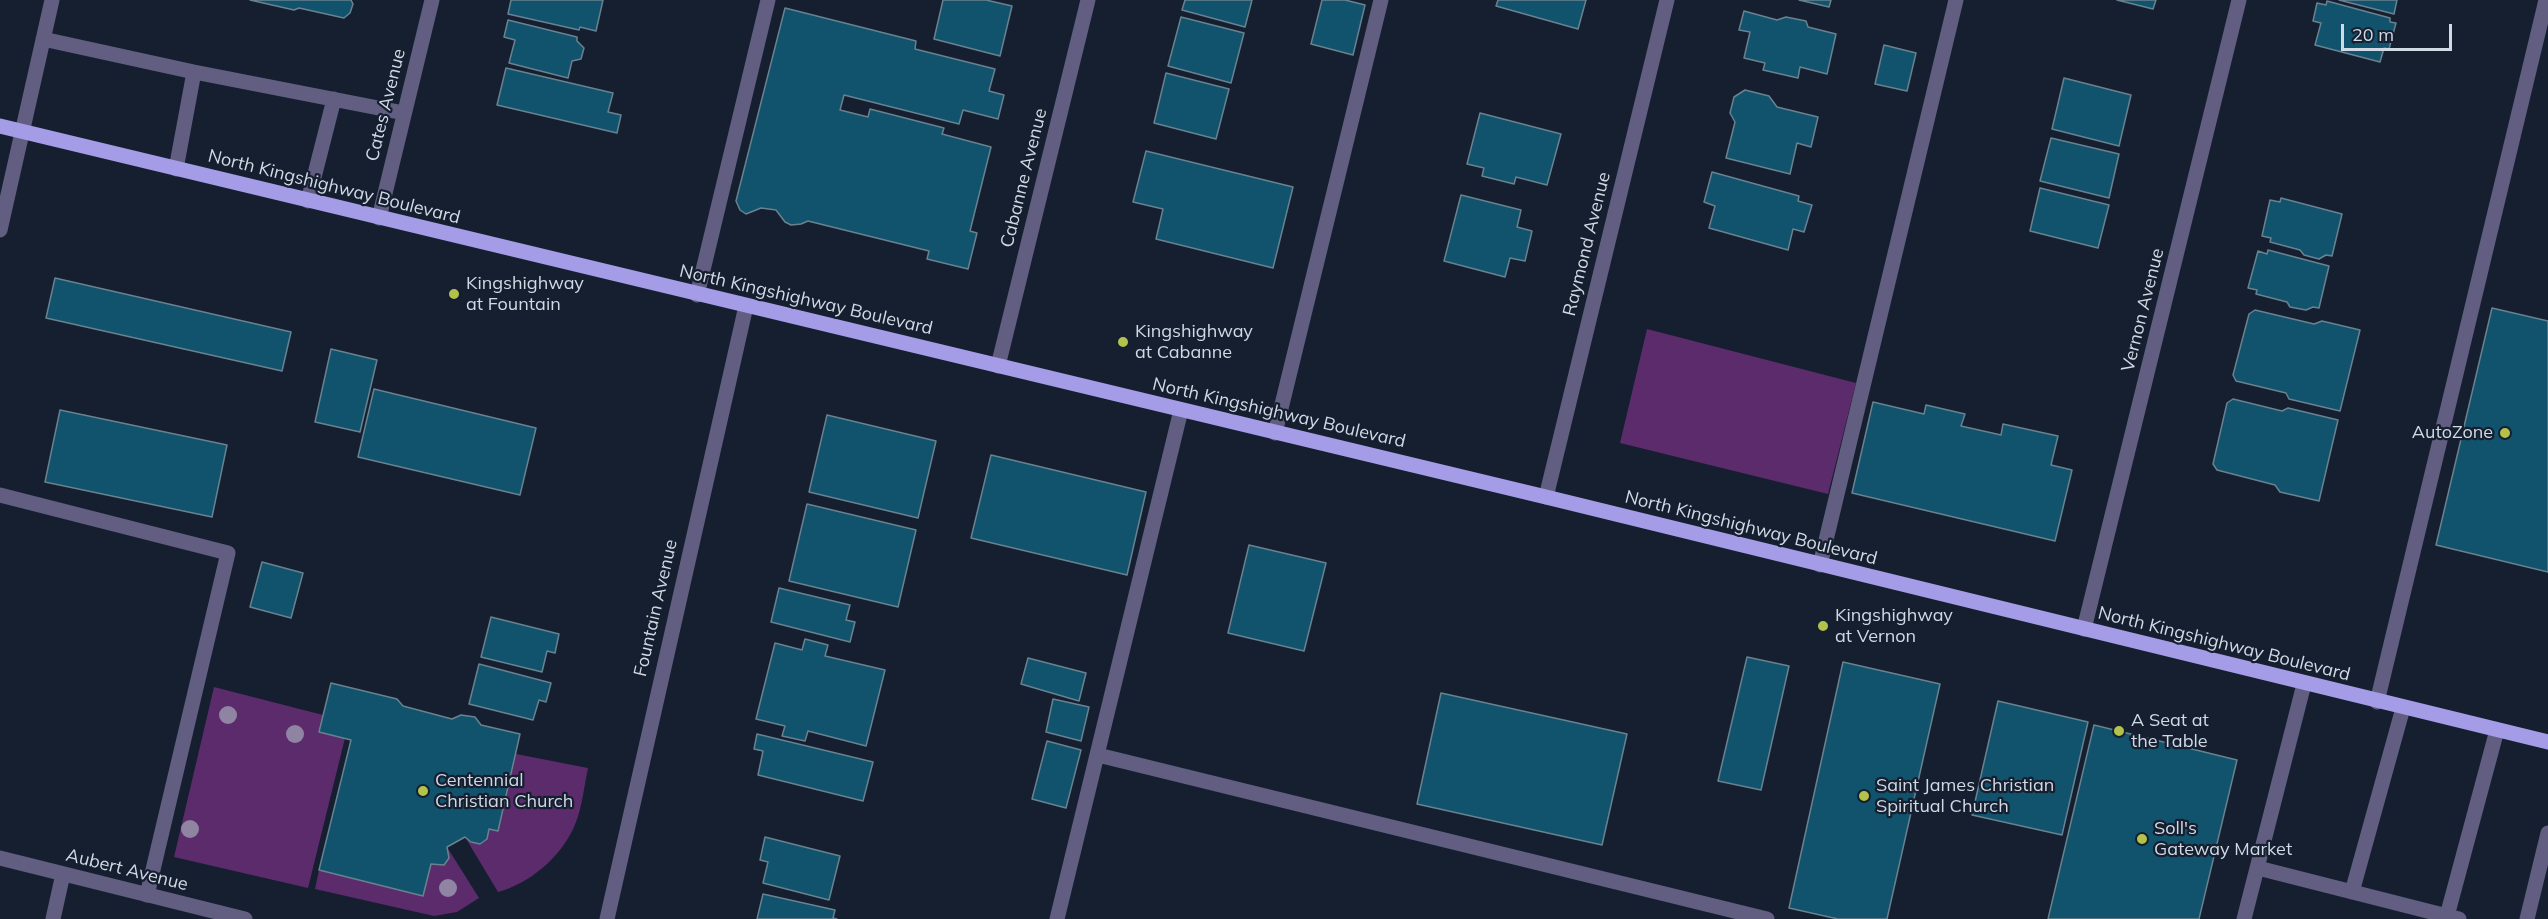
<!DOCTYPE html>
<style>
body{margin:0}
#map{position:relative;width:2548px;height:919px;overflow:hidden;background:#151f30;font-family:Mulish,sans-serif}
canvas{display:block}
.scale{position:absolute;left:2341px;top:24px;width:111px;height:27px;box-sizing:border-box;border:3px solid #d1d9e4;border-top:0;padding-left:8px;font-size:18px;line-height:21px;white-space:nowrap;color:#d1d9e4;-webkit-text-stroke:4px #151f30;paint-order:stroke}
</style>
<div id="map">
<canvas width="2548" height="919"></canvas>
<div class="scale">20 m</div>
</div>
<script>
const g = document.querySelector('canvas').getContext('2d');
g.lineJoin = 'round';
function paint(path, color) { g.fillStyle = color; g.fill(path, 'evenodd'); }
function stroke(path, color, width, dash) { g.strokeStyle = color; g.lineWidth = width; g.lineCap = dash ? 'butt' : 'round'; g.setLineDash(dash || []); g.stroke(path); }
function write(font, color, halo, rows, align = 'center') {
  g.font = font + ' Mulish,sans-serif'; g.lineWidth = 4.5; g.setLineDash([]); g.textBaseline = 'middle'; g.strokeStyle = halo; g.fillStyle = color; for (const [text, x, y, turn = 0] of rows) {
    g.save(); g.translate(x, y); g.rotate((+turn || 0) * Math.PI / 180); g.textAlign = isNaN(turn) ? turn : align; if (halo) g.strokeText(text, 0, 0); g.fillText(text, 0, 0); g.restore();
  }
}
paint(new Path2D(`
 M1647,329L1856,383L1828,494L1620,443Z
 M214,687L323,715L319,732L345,738L308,888L174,857Z
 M516,754L588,768C584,787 582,809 574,827C560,858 530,883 498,892L465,837L471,842L480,844L487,839L489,829L498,831Z
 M447,847L479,898L457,912L434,916L315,889L319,870L423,896L431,864H445L449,858Z`), '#5c2b6b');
const building = new Path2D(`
 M250,0H351L353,4L350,13L344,18L299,8L294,10Z
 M511,0H603L596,31L580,27L579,30L508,14Z
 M943,0H986L1012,6L1000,56L934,39Z
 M1185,0H1252L1245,27L1182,10Z
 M1322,0H1345L1365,5L1353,55L1311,44Z
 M1498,0H1586L1578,29L1496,6Z
 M1799,0H1831L1829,7Z
 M2117,0H2156L2153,9Z
 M2339,0H2397L2394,14Z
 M2327,1L2390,18V22L2396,23L2389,49L2384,48L2380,62L2315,45L2321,23L2313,21L2317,3L2326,5Z
 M785,8L916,41L915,49L995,69L989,91L1004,95L998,119L963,110L959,124L844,95L840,110L868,117L870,109L944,128L942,134L991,147L970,231L977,233L968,269L927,259L929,251L808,221L801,224L791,225L785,222L776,210L761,208L746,214L740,210L736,201Z
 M1744,11L1777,20L1786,17L1806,21L1808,27L1836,34L1827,74L1800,67L1798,78L1763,70L1765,63L1744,58L1750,32L1739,30Z
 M1181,17L1244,33L1231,83L1168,66Z
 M508,20L577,37V41L584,48L581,59L572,61L568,78L509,63L515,40L504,37Z
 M1884,45L1916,53L1907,91L1875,84Z
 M506,68L613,93L608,112L621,115L617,133L497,105Z
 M1166,73L1229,89L1216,139L1154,123Z
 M2064,78L2131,95L2119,146L2052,129Z
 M1745,90L1769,96L1777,107L1818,117L1811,147L1797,143L1790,174L1726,158L1735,122L1730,113L1734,97Z
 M1480,113L1561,134L1547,185L1516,177L1514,184L1482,176L1484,168L1467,164Z
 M2051,138L2119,154L2109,198L2040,181Z
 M1146,151L1293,187L1273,268L1156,239L1163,209L1133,202Z
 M1712,172L1799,196L1798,201L1812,205L1804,232L1793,229L1788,250L1709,228L1715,206L1704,202Z
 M2040,188L2109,205L2098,248L2030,231Z
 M1461,195L1521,210L1517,227L1532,231L1525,261L1510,258L1505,277L1444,261Z
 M2281,198L2342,214L2332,256L2326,255L2319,259L2304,255L2300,250L2270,242L2271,238L2262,236L2270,200L2280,202Z
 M2268,250L2329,266L2319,308L2313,307L2306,310L2290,307L2287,302L2256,294L2257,290L2248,288L2258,251L2267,254Z
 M55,278L291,332L282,371L46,318Z
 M2492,308L2548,321V572L2436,545Z
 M2255,310L2314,324L2322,321L2360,330L2340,411L2289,399L2286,393L2236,381L2233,375L2249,314Z
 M331,349L377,360L360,432L315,422Z
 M374,389L536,428L520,495L358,457Z
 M2233,399L2282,411L2288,408L2338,420L2319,501L2280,492L2275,485L2217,470L2213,464L2227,403Z
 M1873,402L1924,414L1926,405L1965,414L1961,426L2001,435L2003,424L2058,436L2051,465L2072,470L2055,541L1852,493Z
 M60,410L227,445L212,517L45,482Z
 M827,415L936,441L918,518L809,492Z
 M991,455L1146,492L1127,575L971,538Z
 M807,504L916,530L898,607L789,581Z
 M1249,545L1326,563L1304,651L1228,633Z
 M262,562L303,573L291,618L250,607Z
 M779,588L850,605L846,620L855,622L850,642L771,622Z
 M491,617L559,634L555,653L547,651L542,672L481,657Z
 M805,639L828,645L825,656L885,670L866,746L808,731L805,741L782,736L785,726L756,719L775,643L802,650Z
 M1747,657L1789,666L1761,790L1718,781Z
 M1028,658L1086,673L1079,701L1021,684Z
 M1843,662L1940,684L1887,919H1838L1789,908Z
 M479,664L551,683L546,702L539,700L533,720L469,704Z
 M331,683L397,699L403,706L452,719L461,715L475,717L481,725L520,734L498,831L489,829L487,839L480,844L471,842L465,837L447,847L449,858L444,865L431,864L423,896L319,870L351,740L319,732Z
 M1441,693L1627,734L1602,845L1417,804Z
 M1053,699L1089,707L1081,741L1046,732Z
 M1998,701L2088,722L2062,835L1972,815Z
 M2094,725L2237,760L2199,919H2048Z
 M757,734L873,762L863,801L758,775L763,751L754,749Z
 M1047,741L1081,750L1066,808L1032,799Z
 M765,837L840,856L829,900L763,883L768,862L760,860Z
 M763,894L835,910L833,918L837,919H757Z`);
paint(building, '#11526c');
stroke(building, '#698290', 1.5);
stroke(new Path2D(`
 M43,39L194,72L404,113
 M176,169L194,72
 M308,201L334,99
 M0,230L52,0
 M697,295L768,0
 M1275,433L1381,0
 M0,495L228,553L147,895
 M1820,565L1956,0
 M2377,702L2546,0
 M1098,755L1767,919
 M2258,868L2459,919
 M2352,892L2403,708
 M2447,916L2497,730
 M53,919L63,874
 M1057,919L1181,410
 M2244,919L2304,684`), '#615e81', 15);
stroke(new Path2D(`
 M379,218L432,0
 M998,366L1088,0
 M1546,497L1667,0
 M2084,629L2239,0
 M0,858L245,919
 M607,919L746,306
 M2527,919L2548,833`), '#615e81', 15);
stroke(new Path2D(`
 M0,126L1546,497L2548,742`), '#a49ce6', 15);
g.fillStyle = '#8f84a1';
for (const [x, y] of [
 [228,715],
 [295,734],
 [190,829],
 [448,888]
]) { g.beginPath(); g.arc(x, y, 9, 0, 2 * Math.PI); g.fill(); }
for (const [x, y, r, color] of [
 [454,294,6,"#b3c24b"],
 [1123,342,6,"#b3c24b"],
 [2505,433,6,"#b3c24b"],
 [1823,626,6,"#b3c24b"],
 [2119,731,6,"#b3c24b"],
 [423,791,6,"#b3c24b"],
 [1864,796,6,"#b3c24b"],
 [2142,839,6,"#b3c24b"]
]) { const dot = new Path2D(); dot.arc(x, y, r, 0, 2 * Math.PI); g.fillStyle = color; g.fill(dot); stroke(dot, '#151f30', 2); }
write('18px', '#d1d9e4', '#151f30', [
 ["Cates Avenue",386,105,-76],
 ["Cabanne Avenue",1024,178,-76],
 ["North Kingshighway Boulevard",334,187,14],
 ["Raymond Avenue",1587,244,-76],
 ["North Kingshighway Boulevard",806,300,13],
 ["Vernon Avenue",2143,310,-76],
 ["North Kingshighway Boulevard",1279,413,13],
 ["North Kingshighway Boulevard",1751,528,14],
 ["Fountain Avenue",656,608,-77],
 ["North Kingshighway Boulevard",2224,644,14],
 ["Aubert Avenue",127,870,14]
]);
write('18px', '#d1d9e4', '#151f30', [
 ["Kingshighway",466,284],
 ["at Fountain",466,305],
 ["Kingshighway",1135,332],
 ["at Cabanne",1135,353],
 ["AutoZone",2493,433,"right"],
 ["Kingshighway",1835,616],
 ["at Vernon",1835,637],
 ["A Seat at",2131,721],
 ["the Table",2131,742],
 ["Centennial",435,781],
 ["Christian Church",435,802],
 ["Saint James Christian",1876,786],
 ["Spiritual Church",1876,807],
 ["Soll's",2154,829],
 ["Gateway Market",2154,850]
], 'left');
</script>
